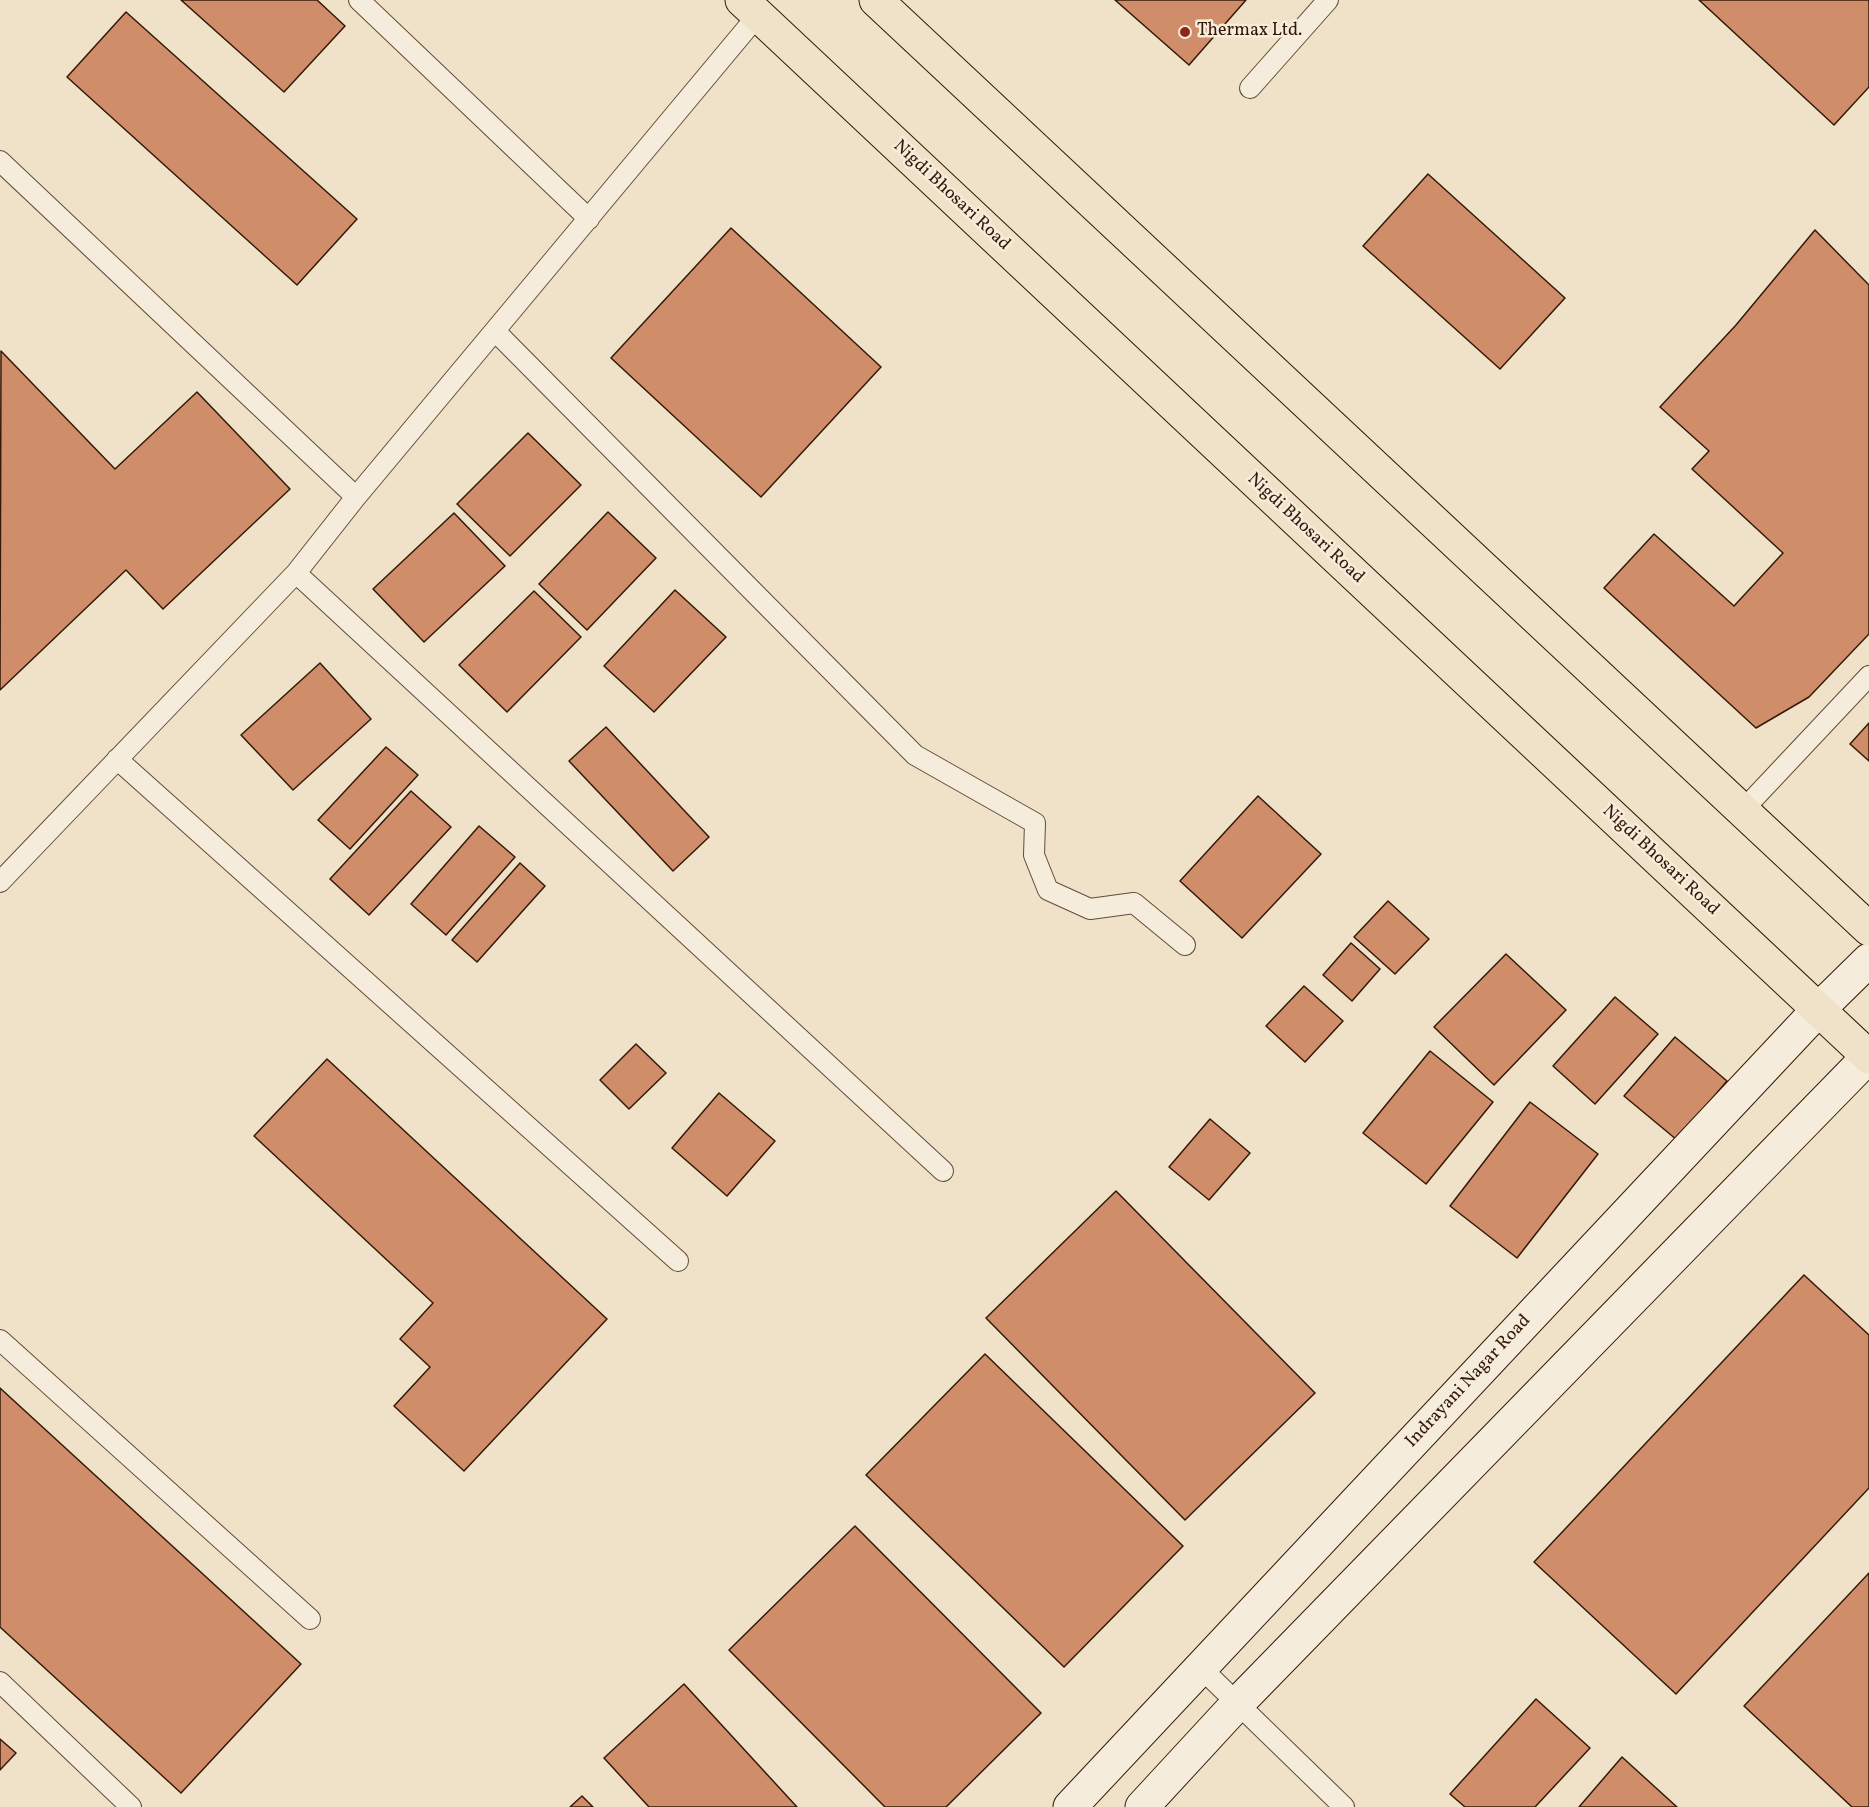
<!DOCTYPE html>
<style>
body{margin:0}
canvas{display:block;background:#f0e2c8}
</style>
<canvas width="1869" height="1807"></canvas>
<script>
const g = document.querySelector('canvas').getContext('2d');
g.lineJoin = 'round';
function paint(path, color) { g.fillStyle = color; g.fill(path, 'evenodd'); }
function stroke(path, color, width, dash) { g.strokeStyle = color; g.lineWidth = width; g.lineCap = dash ? 'butt' : 'round'; g.setLineDash(dash || []); g.stroke(path); }
function write(font, color, halo, rows, align = 'center') {
  g.font = font + ' Vollkorn,serif'; g.lineWidth = 5; g.setLineDash([]); g.textBaseline = 'middle'; g.strokeStyle = halo; g.fillStyle = color; for (const [text, x, y, turn = 0] of rows) {
    g.save(); g.translate(x, y); g.rotate((+turn || 0) * Math.PI / 180); g.textAlign = isNaN(turn) ? turn : align; if (halo) g.strokeText(text, 0, 0); g.fillText(text, 0, 0); g.restore();
  }
}
const building = new Path2D(`
 M181,0H317L345,26L284,92Z
 M1115,0H1246L1189,65Z
 M1699,0H1869V87L1834,125Z
 M126,12L357,219L297,285L67,77Z
 M1428,174L1565,298L1500,369L1363,246Z
 M731,228L881,367L761,497L611,358Z
 M1815,230L1869,285V634L1809,697L1756,728L1604,588L1654,534L1734,606L1783,553L1692,469L1709,451L1660,407L1736,325Z
 M1,351L115,469L197,392L290,489L163,609L126,570L0,690Z
 M528,433L581,485L510,556L457,504Z
 M608,512L656,558L587,630L539,584Z
 M454,513L505,566L424,642L373,589Z
 M675,590L726,637L654,712L604,666Z
 M534,591L581,637L507,712L459,665Z
 M320,663L371,719L293,790L241,735Z
 M1869,723V761L1850,744Z
 M606,727L709,837L673,871L569,761Z
 M386,747L418,775L350,849L318,820Z
 M411,791L451,827L369,915L330,879Z
 M1258,796L1321,854L1242,938L1180,881Z
 M479,826L515,857L446,935L411,904Z
 M520,863L545,886L477,962L452,940Z
 M1388,901L1429,939L1395,974L1354,937Z
 M1351,943L1380,969L1352,1001L1323,975Z
 M1506,954L1566,1010L1494,1085L1434,1027Z
 M1304,986L1343,1021L1305,1062L1266,1026Z
 M1615,997L1658,1034L1595,1104L1553,1066Z
 M1675,1037L1727,1081L1677,1140L1624,1096Z
 M636,1044L666,1073L629,1109L600,1080Z
 M1430,1051L1493,1102L1426,1184L1363,1133Z
 M327,1059L607,1319L464,1471L394,1406L430,1367L400,1339L433,1303L254,1136Z
 M719,1093L775,1141L727,1196L672,1148Z
 M1530,1102L1598,1154L1517,1258L1450,1206Z
 M1210,1119L1250,1153L1209,1200L1169,1167Z
 M1116,1191L1315,1393L1185,1520L986,1318Z
 M1804,1275L1869,1335V1488L1676,1694L1534,1562Z
 M985,1354L1183,1546L1064,1667L866,1475Z
 M0,1388L301,1664L181,1793L0,1627Z
 M855,1526L1041,1713L946,1807H885L729,1650Z
 M1869,1573V1807H1852L1744,1706Z
 M684,1684L797,1807H649L604,1758Z
 M1536,1699L1590,1748L1535,1807H1465L1450,1794Z
 M0,1739L16,1753L0,1770Z
 M1622,1757L1677,1807H1579Z
 M582,1796L593,1807H570Z`);
paint(building, '#d08d69');
stroke(building, '#351908', 1.5);
const service = new Path2D(`
 M359,0L589,219
 M1250,88L1328,0
 M0,161L356,497
 M495,331L915,755L1035,823L1034,855L1048,890L1090,909L1134,903L1185,945
 M296,573L943,1171
 M117,759L678,1261
 M1742,811L1869,676
 M0,882L296,573L356,497L758,15
 M0,1340L310,1619
 M1201,1668L1344,1807
 M0,1682L131,1807`);
const secondary = new Path2D(`
 M1070,1807L1818,1010L1869,960
 M1142,1807L1238,1703L1869,1056`);
const primary = new Path2D(`
 M742,0L1869,1057
 M876,0L1869,929`);
stroke(service, '#644b38', 22);
stroke(secondary, '#351908', 35);
stroke(primary, '#351908', 35);
stroke(service, '#f5ecdb', 20);
stroke(secondary, '#f5ecdb', 33);
stroke(primary, '#f0e2c8', 33);
for (const [x, y, r, color] of [
 [1185,32,6,"#8f2418"]
]) { const dot = new Path2D(); dot.arc(x, y, r, 0, 2 * Math.PI); g.fillStyle = color; g.fill(dot); stroke(dot, '#f5ecdb', 2); }
write('18px', '#351908', '#f5ecdb', [
 ["Thermax Ltd.",1197,32]
], 'left');
write('18px', '#351908', '#f5ecdb', [
 ["Nigdi Bhosari Road",951,196,43],
 ["Nigdi Bhosari Road",1305,529,43],
 ["Nigdi Bhosari Road",1660,861,43],
 ["Indrayani Nagar Road",1469,1382,-47]
]);
</script>
